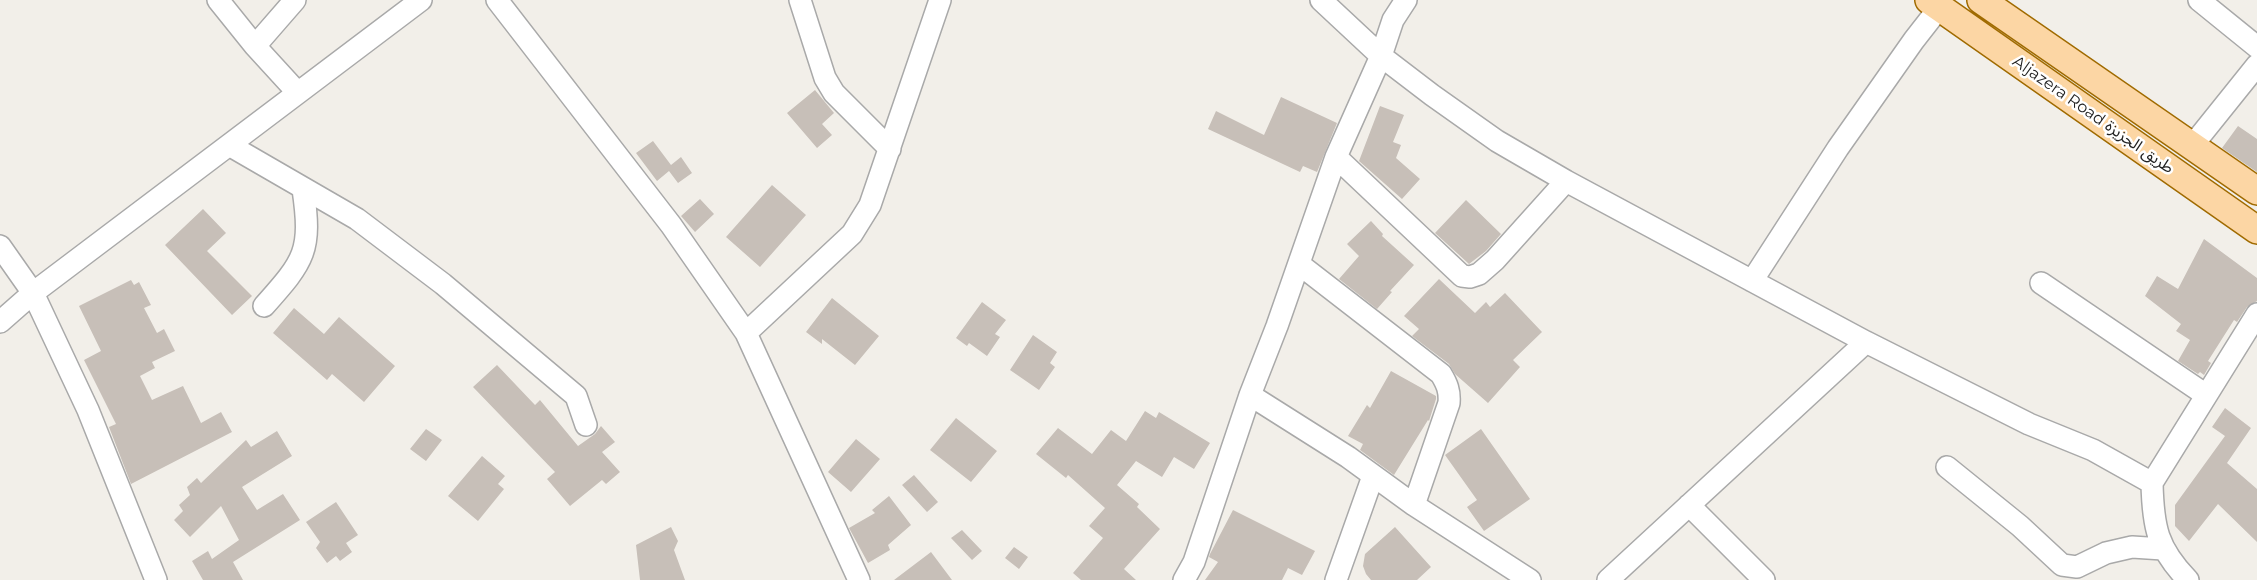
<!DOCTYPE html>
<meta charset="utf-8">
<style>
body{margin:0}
canvas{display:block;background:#f2efe9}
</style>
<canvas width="2257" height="580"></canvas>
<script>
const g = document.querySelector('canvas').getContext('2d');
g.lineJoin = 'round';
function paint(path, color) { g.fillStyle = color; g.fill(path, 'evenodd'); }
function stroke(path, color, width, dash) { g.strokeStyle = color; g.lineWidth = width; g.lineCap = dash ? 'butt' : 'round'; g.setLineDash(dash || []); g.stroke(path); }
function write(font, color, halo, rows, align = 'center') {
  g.font = font + ' Montserrat,"Noto Sans Arabic",sans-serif'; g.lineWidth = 5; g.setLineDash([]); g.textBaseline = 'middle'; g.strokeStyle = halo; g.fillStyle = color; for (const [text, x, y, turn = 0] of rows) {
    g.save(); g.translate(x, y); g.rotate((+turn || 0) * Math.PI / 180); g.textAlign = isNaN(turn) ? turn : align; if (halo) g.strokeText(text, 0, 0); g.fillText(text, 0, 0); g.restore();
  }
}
paint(new Path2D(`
 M815,90L834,113L822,124L832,135L817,148L787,113Z
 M1281,97L1337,123L1317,172L1303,166L1300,172L1208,129L1216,111L1264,135Z
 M1380,106L1404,115L1393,142L1401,145L1396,158L1420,179L1402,199L1359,161Z
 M2238,126L2257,139V172L2222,148Z
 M653,141L671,165L681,157L692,173L678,183L669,171L657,181L636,153Z
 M772,185L806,215L760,267L726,237Z
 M700,199L714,214L695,232L681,216Z
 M1466,200L1501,234L1486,251L1469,264L1435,233Z
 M203,209L226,233L207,251L252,296L232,315L165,245Z
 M1371,221L1383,234L1382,236L1414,265L1390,291L1392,292L1377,309L1339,279L1359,256L1347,244Z
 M2204,239L2257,278V301L2247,307L2237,322L2234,320L2208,361L2211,363L2204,375L2200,372L2198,374L2178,361L2190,340L2176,331L2181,324L2145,296L2157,276L2178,289Z
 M1439,279L1475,313L1486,302L1490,307L1505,293L1542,332L1513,360L1520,367L1488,403L1455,374L1449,364L1412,336L1419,329L1404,316Z
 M131,280L134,285L139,282L151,305L144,308L157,333L164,329L175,351L152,362L155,368L140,376L152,400L183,386L201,423L221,412L232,432L131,484L109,427L116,424L84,360L101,351L79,306Z
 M832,298L879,336L855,365L822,339V344L806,332Z
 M982,302L1006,320L995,334L1000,337L987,356L969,343L967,346L956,338Z
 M294,308L324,334L339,317L395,366L364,402L332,374L327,380L273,333Z
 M1033,335L1057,352L1050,363L1055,367L1039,390L1010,370Z
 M497,365L535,405L540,400L578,446L595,434L601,426L615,442L602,452L620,472L606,484L602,480L570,506L547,479L555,472L473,387Z
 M1391,371L1436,396V399L1429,421L1428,420L1394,475L1360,450L1363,444L1348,436L1367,405L1370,408Z
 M2225,408L2251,428L2227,463L2257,489V542L2218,504L2189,541L2175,526V505L2225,436L2212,427Z
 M1145,411L1156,418L1159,412L1210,443L1194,469L1174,457L1162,477L1136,461L1117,485L1139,504L1137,507L1160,529L1124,569L1136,580H1081L1073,573L1103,538L1089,526L1105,508L1068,475L1066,478L1036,454L1058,428L1092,454L1111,430L1126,441Z
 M956,418L997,451L971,482L930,450Z
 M426,429L442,440L426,461L410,449Z
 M1481,429L1530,499L1484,531L1467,507L1477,500L1445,455Z
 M277,431L292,456L242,487L257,510L283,494L300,520L233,562L243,580H203L192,561L208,551L212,559L239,540L221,506L190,537L174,520L183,511L179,505L190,495L187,487L197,478L201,483L246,440L251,447Z
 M856,439L880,459L851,492L828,472Z
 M482,456L505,476L498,484L504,489L478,521L448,496Z
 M914,475L938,502L927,512L902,485Z
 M889,496L911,525L888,545L890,550L868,563L849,528L875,513L872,510Z
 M336,502L358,535L346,543L352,552L340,561L336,556L327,563L316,548L320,542L306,522Z
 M1233,510L1315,551L1302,575L1288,568L1282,580H1205L1218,562L1209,557L1210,554Z
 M671,527L678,541L674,550L685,580H640L636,545Z
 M1395,527L1431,567L1417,580H1371L1366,574L1363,566L1365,554Z
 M962,530L982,551L972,560L951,538Z
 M1014,547L1028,557L1019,569L1005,558Z
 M931,552L952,580H894Z`), '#c7bfb8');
const minor = new Path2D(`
 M218,0L255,46L298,93
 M497,0L671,225L746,333L859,580
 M800,0L825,78L834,93L890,149
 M1321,0L1381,56L1432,95L1497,141L1566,181L1866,342L2029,424L2093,450L2152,483
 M2199,0L2257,47
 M255,46L295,0
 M229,145L357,219L443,284L576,396L586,425
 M2192,146L2257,65
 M1336,157L1462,276L1470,277L1479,274L1495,260L1566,181
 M0,246L33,293L88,410L156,580
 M1299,264L1441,374C1447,384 1450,391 1449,403L1414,505
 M1752,281L1838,148L1914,40L1939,8
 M2041,283L2206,395
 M264,306C305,260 312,251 303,189
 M0,322L33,293L421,0
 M746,333L852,234L870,205L940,0
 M1250,395L1348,457L1414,505L1530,580
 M1947,467L2020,526L2062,565L2077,567L2106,553L2132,547L2163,549
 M1689,505L1764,580
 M1184,580L1194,562L1250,395L1277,326L1336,157L1381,56L1393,20L1406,0
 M1336,580L1373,476
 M1608,580L1866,342
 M2188,580C2157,548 2153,527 2152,483L2257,314`);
const major = new Path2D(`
 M1929,0L2257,230
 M1981,0L2257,191`);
stroke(minor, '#a9a9a9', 24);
stroke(major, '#a06b00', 30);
stroke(minor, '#fff', 21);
stroke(major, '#fcd6a4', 27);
write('16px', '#222', '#fff', [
 ["Aljazera Road طريق الجزيزة",2093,115,35]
]);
</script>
